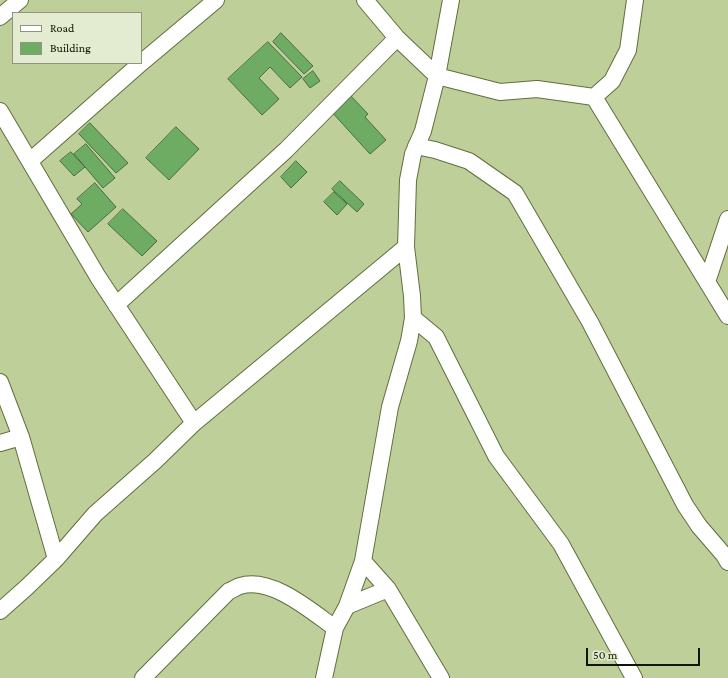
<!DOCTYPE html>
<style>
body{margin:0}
#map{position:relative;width:728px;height:678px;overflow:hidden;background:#bfcf9a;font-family:"Crimson Pro",serif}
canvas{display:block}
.legend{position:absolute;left:12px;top:12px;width:130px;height:52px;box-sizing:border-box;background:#e3ebd1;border:1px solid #8f957f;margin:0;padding:5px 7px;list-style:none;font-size:12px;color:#101503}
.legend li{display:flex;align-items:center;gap:8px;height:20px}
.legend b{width:20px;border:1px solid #8f957f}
.scale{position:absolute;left:586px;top:648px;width:114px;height:18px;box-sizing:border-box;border:2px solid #101503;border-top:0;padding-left:5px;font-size:12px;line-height:14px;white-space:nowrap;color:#101503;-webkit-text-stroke:3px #e3ebd1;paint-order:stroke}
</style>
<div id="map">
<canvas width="728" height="678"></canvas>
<ul class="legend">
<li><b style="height:5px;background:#fff"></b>Road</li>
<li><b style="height:11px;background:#6eac64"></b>Building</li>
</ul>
<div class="scale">50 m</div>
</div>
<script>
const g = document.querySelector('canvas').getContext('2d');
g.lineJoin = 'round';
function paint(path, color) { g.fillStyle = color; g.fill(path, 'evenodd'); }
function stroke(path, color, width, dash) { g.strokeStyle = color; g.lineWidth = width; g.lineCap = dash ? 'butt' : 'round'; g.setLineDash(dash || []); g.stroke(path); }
const building = new Path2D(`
 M281,33L313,66L304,74L273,42Z
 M268,42L302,77L290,88L270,67L259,78L279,99L262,115L228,79Z
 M313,71L320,81L310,88L303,79Z
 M348,93L368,114L365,117L386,140L370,154L330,110Z
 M90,123L128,163L116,173L79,134Z
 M176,127L199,149L169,180L146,158Z
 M86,144L115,178L103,188L74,154Z
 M71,152L85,167L74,176L60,161Z
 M296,161L307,172L291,188L281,177Z
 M340,181L364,204L357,212L332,189Z
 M95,183L116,207L88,232L71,214L82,204L77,199Z
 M334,192L347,204L337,215L324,202Z
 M123,209L157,241L142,256L108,224Z`);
paint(building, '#6eac64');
stroke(building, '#496b44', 1);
const street = new Path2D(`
 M365,0L397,38L437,76L500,92L537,89L594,97L612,81L628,50L635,0
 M0,17L20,0
 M141,63L216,0
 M594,97L728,316
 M0,111L98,277L194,423
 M416,146L435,150L469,161L515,193L590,322L685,505L699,526L724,555L728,562
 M30,161L141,63
 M707,282L728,219
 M116,305L286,150L397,38
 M413,318L436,337L496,456L561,544L634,678
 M0,382L21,437L56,559
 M0,443L21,437
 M363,561L388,589L441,678
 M347,606L388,589
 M0,611L27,587L56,559L95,514L155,461L194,423L406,247L408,180L413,154L423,131L437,76L451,0
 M143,678L229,591C233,590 236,587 240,586C271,576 311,611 335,628
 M324,678L335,628L347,606L363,561L390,407L409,341L413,318L412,296L406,247`);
stroke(street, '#616e3d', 18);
stroke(street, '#fff', 16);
</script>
